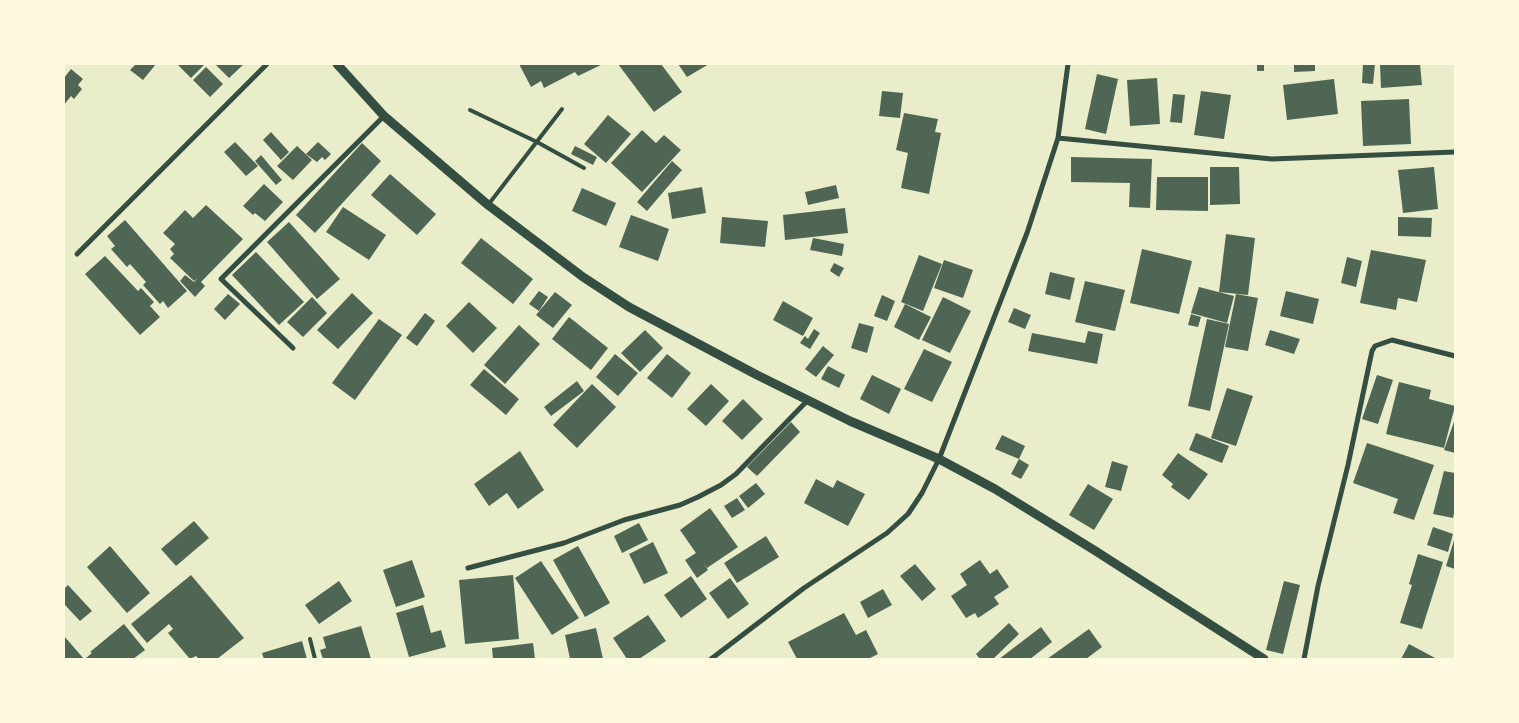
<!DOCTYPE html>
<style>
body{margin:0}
#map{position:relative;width:1519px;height:723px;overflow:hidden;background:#e9edc9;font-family:"Roboto Condensed",sans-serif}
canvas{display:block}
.frame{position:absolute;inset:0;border:65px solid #fefae0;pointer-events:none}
</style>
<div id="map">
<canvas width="1519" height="723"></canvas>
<div class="frame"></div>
</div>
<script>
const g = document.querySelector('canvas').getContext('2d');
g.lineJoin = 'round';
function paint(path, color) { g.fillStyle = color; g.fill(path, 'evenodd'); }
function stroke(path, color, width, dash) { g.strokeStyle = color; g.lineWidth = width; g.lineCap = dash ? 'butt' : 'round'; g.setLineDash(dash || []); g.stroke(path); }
paint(new Path2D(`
 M136,64H156L143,80L130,70Z
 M177,64H205L191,78Z
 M215,64H244L229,78Z
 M519,64H603L578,76L575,72L544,88L541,81L531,87Z
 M618,64H661L682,92L654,112Z
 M678,64H709L687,77Z
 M1257,64H1264V71H1257Z
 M1294,64H1315V71L1294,72Z
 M1363,64H1375L1373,84L1362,83Z
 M1380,64H1420L1422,85L1381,88Z
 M206,67L223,84L210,97L193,80Z
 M71,69L83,79L78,85L82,89L74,99L71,96L64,105V78Z
 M1097,74L1118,79L1106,134L1085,129Z
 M1157,78L1160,124L1130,126L1127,80Z
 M1334,79L1338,114L1287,120L1283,85Z
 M882,91L903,93L900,118L879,116Z
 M1201,91L1231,95L1224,139L1194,135Z
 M1173,94L1185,95L1182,123L1170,122Z
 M1409,99L1411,144L1363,146L1361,101Z
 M904,113L938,119L935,132L941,133L929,194L901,188L908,153L896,150Z
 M608,115L631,134L606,163L584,144Z
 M642,130L656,143L664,135L681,150L642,192L611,163Z
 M271,132L289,152L281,160L263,140Z
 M235,142L258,166L246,176L224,152Z
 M318,142L331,154L325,160L322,157L317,162L306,154Z
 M362,143L381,161L315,233L296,215Z
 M297,146L312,160L293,180L277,166Z
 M575,146L597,157L593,165L571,154Z
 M261,155L282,180L276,185L255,161Z
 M1071,157L1152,159L1150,208L1129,207L1130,183L1071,182Z
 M672,161L682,170L647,211L637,202Z
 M1210,167H1239L1240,204L1210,205Z
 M1434,167L1438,209L1403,213L1398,170Z
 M390,174L436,214L417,235L371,195Z
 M1157,177H1208V211L1156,210Z
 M264,184L283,202L265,221L255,213L253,215L243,206Z
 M836,185L839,198L808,205L805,192Z
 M702,187L706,213L672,219L668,193Z
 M582,188L616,203L606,226L572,211Z
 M206,205L243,239L201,282L205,286L195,297L180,281L185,275L194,282L198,278L194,281L170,258L174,254L170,249L175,244L163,233L185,210L193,218Z
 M343,207L386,235L369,260L326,232Z
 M845,208L848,233L785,240L783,215Z
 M631,215L669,229L658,261L619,247Z
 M722,217L768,221L765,247L720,243Z
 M1398,217L1432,218L1431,237L1398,236Z
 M125,220L187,291L168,308L163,301L160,304L143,285L146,282L130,264L127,267L111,249L115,246L107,236Z
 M289,222L340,279L317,299L267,242Z
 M1226,234L1255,238L1248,295L1219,292Z
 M481,238L533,279L513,304L461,263Z
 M813,238L844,244L842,256L810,250Z
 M1142,249L1192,261L1179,314L1130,303Z
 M1371,250L1426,260L1417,302L1398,298L1396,310L1360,303Z
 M256,252L304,302L279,325L232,275Z
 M919,255L942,264L923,311L901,302Z
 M105,256L138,291L141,288L154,302L150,306L160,317L140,335L85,274Z
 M1347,257L1362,261L1356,287L1341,283Z
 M944,260L973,270L963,298L934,288Z
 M834,263L844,268L839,277L830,271Z
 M1050,272L1075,278L1070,300L1045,294Z
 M1085,281L1125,290L1115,331L1075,322Z
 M1199,287L1234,296L1227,323L1191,313Z
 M539,291L548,297L539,311L529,304Z
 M1286,291L1319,299L1313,324L1280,316Z
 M555,292L572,305L553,328L536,315Z
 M352,293L373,313L338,349L317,330Z
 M228,294L240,304L225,320L214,309Z
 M1236,294L1258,298L1248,351L1225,347Z
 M882,295L895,301L887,321L874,316Z
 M312,297L327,313L303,337L287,322Z
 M943,297L971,311L950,353L922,340Z
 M783,301L813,318L803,336L773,320Z
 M469,302L497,328L473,353L446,326Z
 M905,304L931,317L919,340L894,327Z
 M1014,308L1031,315L1025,329L1008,322Z
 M425,313L435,321L417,346L406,338Z
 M1191,314L1201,317L1198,327L1188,325Z
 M569,317L608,348L591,370L552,339Z
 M379,319L402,335L355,400L332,383Z
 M1207,319L1229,324L1210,411L1188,406Z
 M859,323L874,327L867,353L851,348Z
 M519,325L540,344L505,384L484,365Z
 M814,329L820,333L810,349L800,343L805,336L808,339Z
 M645,330L663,348L640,372L621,353Z
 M1270,330L1300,339L1294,354L1265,345Z
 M1088,331L1103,334L1097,364L1028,351L1032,333L1085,343Z
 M823,346L834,355L816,377L805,369Z
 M924,349L952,362L932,402L904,389Z
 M615,354L638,373L618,396L596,377Z
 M667,354L691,373L672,398L647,378Z
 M828,366L845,375L839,388L821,379Z
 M484,369L519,399L506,415L470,385Z
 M872,375L901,389L889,414L860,399Z
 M1377,375L1393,380L1378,424L1362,419Z
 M577,381L584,391L551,416L544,407Z
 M1399,382L1431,390L1429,399L1455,406L1444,448L1386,434Z
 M592,384L616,407L577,448L553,425Z
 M711,384L729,401L706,426L687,409Z
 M1227,388L1253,396L1236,446L1211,438Z
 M743,399L763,419L742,440L722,421Z
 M1455,419V453L1444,450Z
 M791,422L800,432L757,476L747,467Z
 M1196,433L1229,446L1222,463L1189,450Z
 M1002,435L1025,446L1019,459L995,449Z
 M1367,443L1434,465L1414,520L1393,513L1398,499L1353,483Z
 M520,451L544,490L518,509L507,493L489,506L474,484Z
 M1178,453L1208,474L1189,500L1171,487L1173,484L1162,475Z
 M1019,459L1029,465L1021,479L1011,474Z
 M1112,461L1128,466L1121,491L1105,487Z
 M1444,471L1455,473V509L1453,518L1433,514Z
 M816,479L833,488L837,480L865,494L848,526L804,503Z
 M756,483L765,494L748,508L739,496Z
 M1088,484L1113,499L1094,530L1069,515Z
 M737,498L745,510L732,518L724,506Z
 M710,508L738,547L707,568L703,563L708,570L697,578L685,560L696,553L680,530Z
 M194,521L209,538L176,566L161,549Z
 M639,523L648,540L622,553L614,536Z
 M1433,527L1453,534L1448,552L1427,545Z
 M766,536L779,557L737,583L724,563Z
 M1455,537V569L1446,566Z
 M653,542L668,573L644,584L629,554Z
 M110,546L150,593L127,613L87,567Z
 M578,546L610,603L585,617L553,560Z
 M1418,554L1443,562L1422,629L1400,623L1412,585L1409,584Z
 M412,560L425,597L396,607L383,570Z
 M980,560L990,574L997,569L1009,587L994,597L999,604L978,618L975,613L966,618L951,596L967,585L960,574Z
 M541,561L579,618L552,635L515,578Z
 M915,564L936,589L922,601L900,576Z
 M191,575L244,638L217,659H199L196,656L190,659L168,633L173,629L169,624L147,643L131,624Z
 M513,575L519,639L465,644L459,580Z
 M691,576L707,599L681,618L664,595Z
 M730,578L749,604L728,619L709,593Z
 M339,581L352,601L319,624L305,605Z
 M1284,581L1300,585L1283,654L1266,650Z
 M68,585L92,611L80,621L64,604V589Z
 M883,589L892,605L868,618L860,602Z
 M423,605L431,633L441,630L446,647L409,657L396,613Z
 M844,613L856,635L866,630L878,654L868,659H797L788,642Z
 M648,615L666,641L639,659H627L613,638Z
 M1009,623L1019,634L993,659H980L976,654Z
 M124,624L145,650L133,659H88L86,658L92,653L90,652Z
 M361,626L371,659H323L320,650L326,648L323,637Z
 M1041,627L1052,642L1030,659H999Z
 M596,628L603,659H570L565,635Z
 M1089,629L1102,647L1086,659H1047Z
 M64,636L84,659H64Z
 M302,641L307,659H264L262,653Z
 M533,643L535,659H493L492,648Z
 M1409,644L1437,659H1401Z`), '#4f6655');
stroke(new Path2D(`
 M470,110L537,142L584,168
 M488,205L562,109
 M310,639L315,659`), '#344e41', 4);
stroke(new Path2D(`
 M1058,138L1272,159L1455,152
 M77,254L267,64
 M293,348L221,279L384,116
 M468,568L564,543L624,520L680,505L698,497L721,485L736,474L808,400
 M711,659L804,588L887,533L908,514L922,493L939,459L1027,233L1058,138L1068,64
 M1304,659L1318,586L1348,465L1372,351L1375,346L1392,340L1455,356`), '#344e41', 5);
stroke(new Path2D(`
 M337,64L384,116L488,205L583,277L629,307L757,375L850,421L939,459L995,489L1094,550L1264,659`), '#344e41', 9);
</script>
